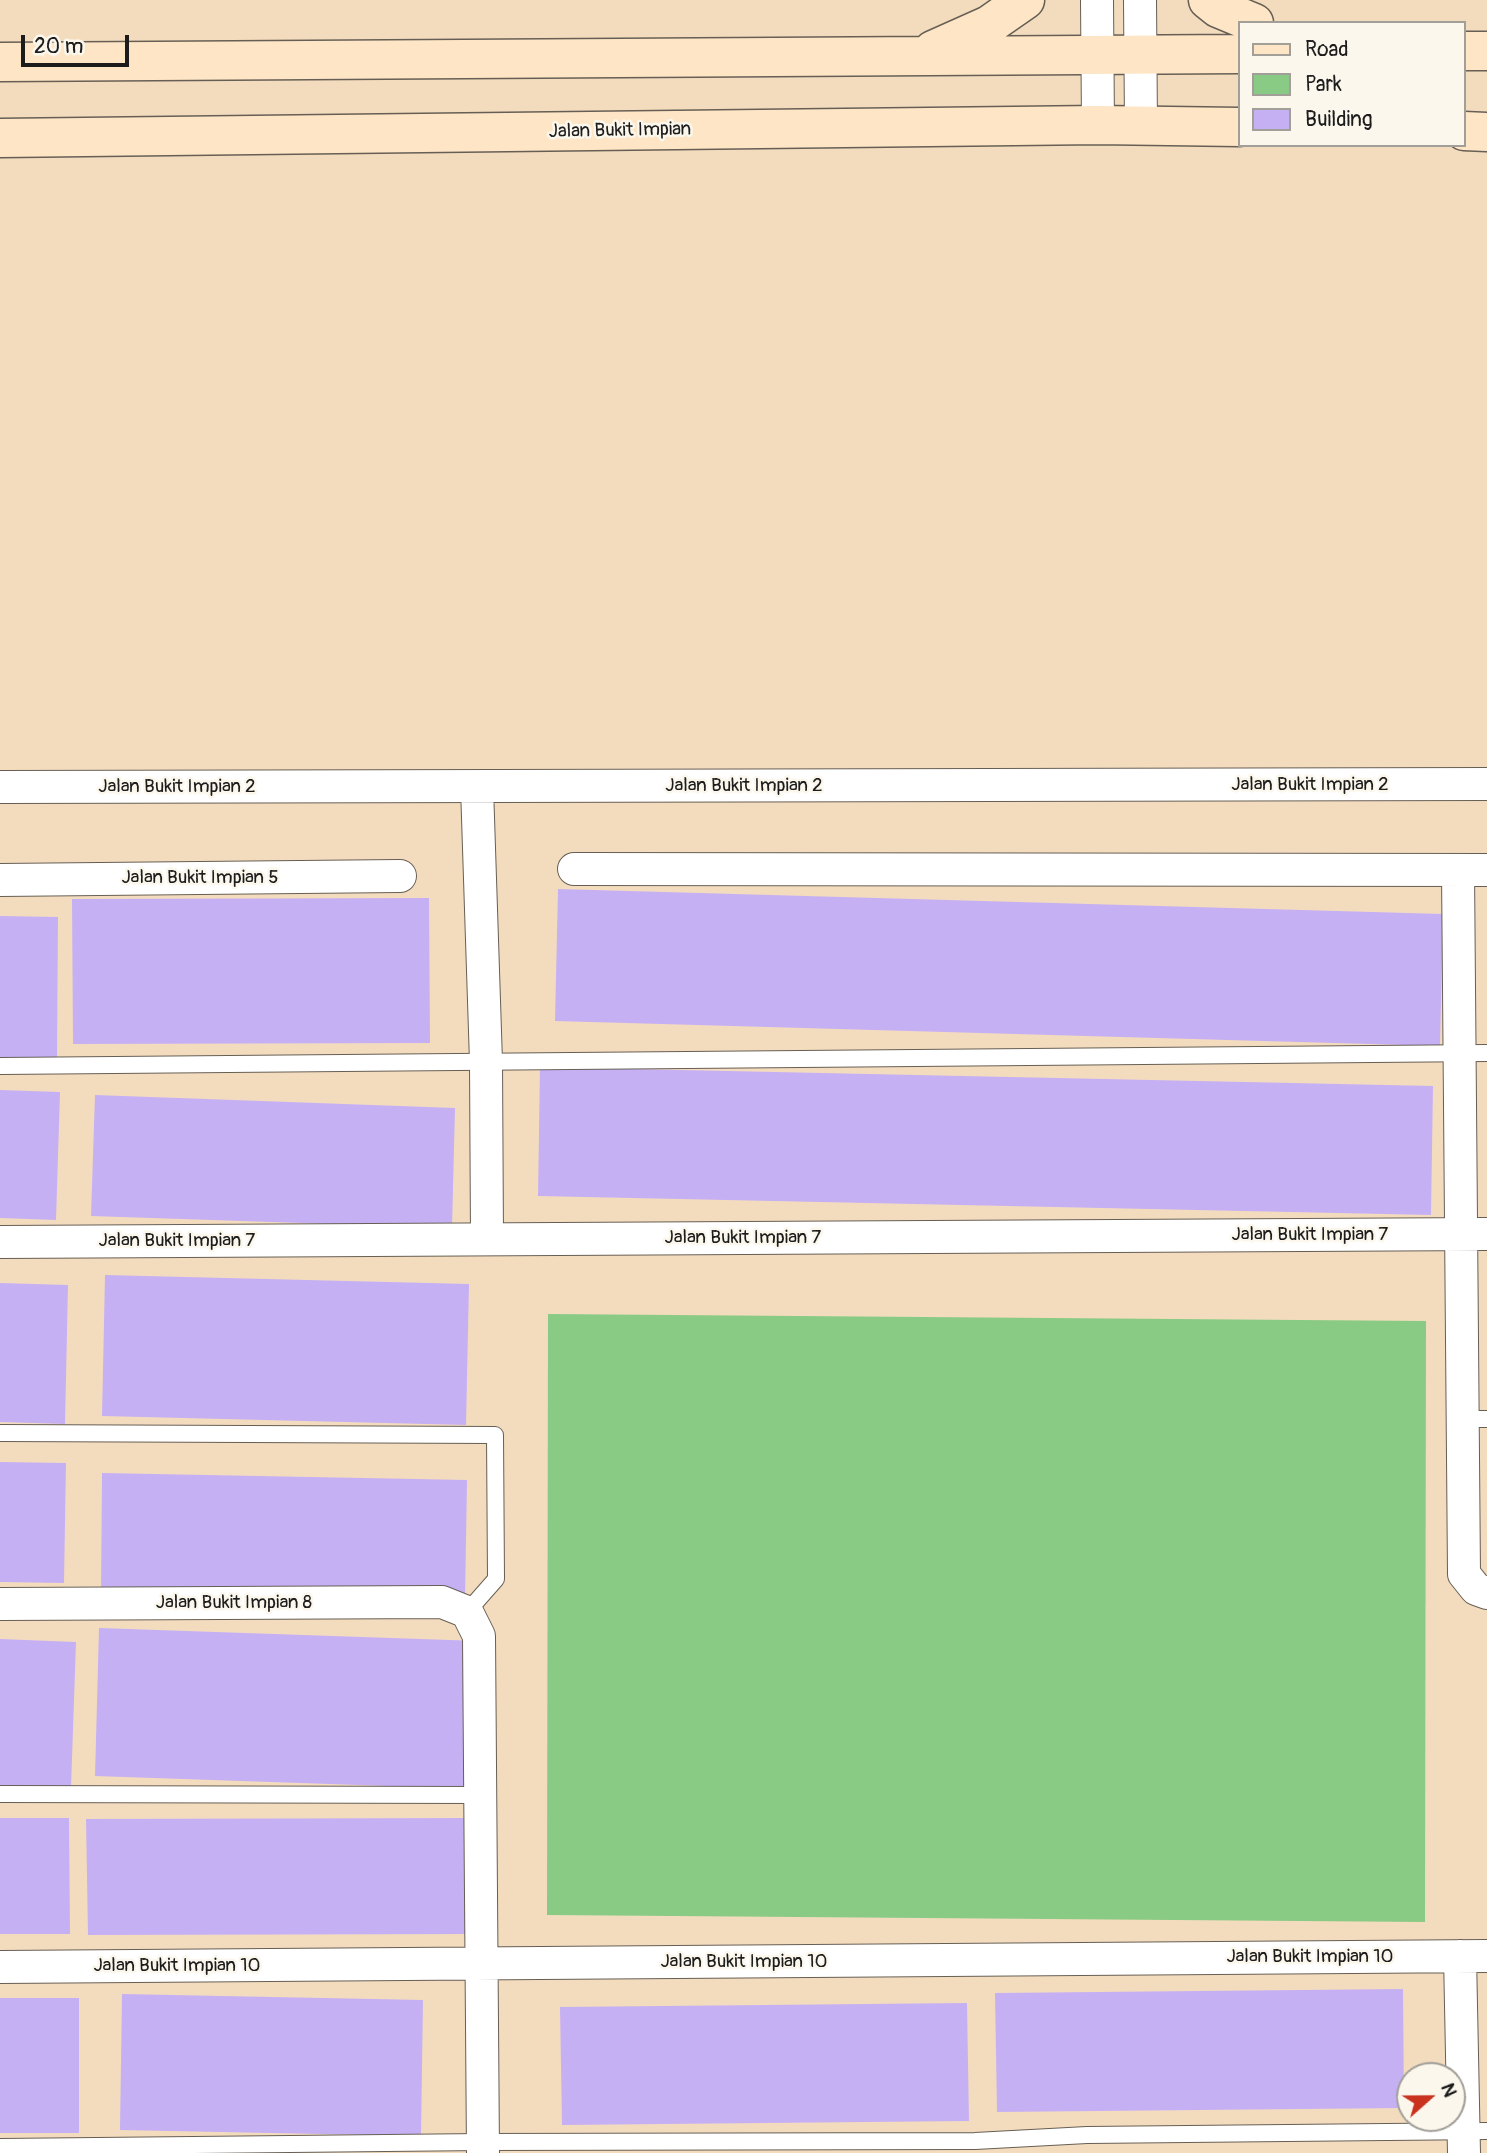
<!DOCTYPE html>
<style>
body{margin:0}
#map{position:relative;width:1487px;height:2153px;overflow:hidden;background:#f3dcbe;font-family:Pangolin,sans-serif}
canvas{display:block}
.legend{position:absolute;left:1238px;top:21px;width:228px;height:126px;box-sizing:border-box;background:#fbf7ec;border:2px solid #a29f99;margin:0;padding:9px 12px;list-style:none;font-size:21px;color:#1c1c1c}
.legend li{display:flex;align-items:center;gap:14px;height:35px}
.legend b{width:35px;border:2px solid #a29f99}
.north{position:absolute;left:1396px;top:2062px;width:70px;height:70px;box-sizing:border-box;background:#fbf7ec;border:2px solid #a29f99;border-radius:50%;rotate:69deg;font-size:19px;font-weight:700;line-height:28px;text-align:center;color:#1c1c1c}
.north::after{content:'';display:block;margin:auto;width:24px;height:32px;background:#c8321e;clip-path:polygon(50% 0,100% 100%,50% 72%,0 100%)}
.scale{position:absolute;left:21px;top:35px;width:108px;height:32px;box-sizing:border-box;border:4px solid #1c1c1c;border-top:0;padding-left:9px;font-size:21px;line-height:24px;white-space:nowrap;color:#1c1c1c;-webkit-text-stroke:5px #fbf7ec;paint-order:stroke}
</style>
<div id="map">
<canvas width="1487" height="2153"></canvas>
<ul class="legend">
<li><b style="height:9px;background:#fde5c5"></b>Road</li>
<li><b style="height:19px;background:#89cb84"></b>Park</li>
<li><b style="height:19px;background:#c6b0f4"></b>Building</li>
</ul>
<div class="north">N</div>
<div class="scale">20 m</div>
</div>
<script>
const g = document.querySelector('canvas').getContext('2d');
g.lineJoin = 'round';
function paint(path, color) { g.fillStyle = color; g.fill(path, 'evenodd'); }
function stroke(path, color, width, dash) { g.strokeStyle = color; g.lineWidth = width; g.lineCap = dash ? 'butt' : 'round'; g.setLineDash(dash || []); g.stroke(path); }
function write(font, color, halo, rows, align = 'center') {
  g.font = font + ' Pangolin,sans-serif'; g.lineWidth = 5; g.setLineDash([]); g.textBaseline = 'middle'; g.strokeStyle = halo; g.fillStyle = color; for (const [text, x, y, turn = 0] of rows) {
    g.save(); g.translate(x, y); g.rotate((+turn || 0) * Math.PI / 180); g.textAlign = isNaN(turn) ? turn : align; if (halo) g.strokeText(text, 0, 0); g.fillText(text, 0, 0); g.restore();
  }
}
paint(new Path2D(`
 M548,1314L1426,1321L1425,1922L547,1915Z`), '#89cb84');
paint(new Path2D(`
 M558,889L1443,914L1440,1046L555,1021Z
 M429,898L430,1043L73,1044L72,899Z
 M0,916L58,917L57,1059L0,1058Z
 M540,1067L1433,1086L1431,1215L538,1196Z
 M0,1090L60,1092L56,1220L0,1218Z
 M95,1095L455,1108L452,1228L91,1216Z
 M105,1275L469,1284L466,1425L102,1416Z
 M0,1283L68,1285L65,1424L0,1422Z
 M0,1462L66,1463L64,1583L0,1582Z
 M102,1473L467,1480L465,1600L101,1593Z
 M99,1628L479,1641L475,1789L95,1776Z
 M0,1639L76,1642L71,1788L0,1786Z
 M0,1818H69L70,1934H0Z
 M468,1818L469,1934L88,1935L86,1819Z
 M1403,1989L1404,2108L997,2112L995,1993Z
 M122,1994L423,2000L421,2136L120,2130Z
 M0,1998H79V2133H0Z
 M967,2003L969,2121L562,2125L560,2007Z`), '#c6b0f4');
const lane = new Path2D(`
 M0,1066L1487,1053
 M1463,1419H1487
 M0,1433L495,1435L496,1579L467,1612
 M0,1794L481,1795
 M0,2147L483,2142L975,2141L1087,2135L1487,2131`);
const street = new Path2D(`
 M1097,0L1098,125
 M1140,0L1141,125
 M0,787L1487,784
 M477,787L486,1062L487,1239
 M574,869L1487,870
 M1458,870L1464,1574L1476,1589L1487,1593
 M0,880L400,876
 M0,1242L1487,1234
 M0,1604L442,1602L467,1612L479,1636L483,2153
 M1460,1956L1464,2153
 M0,1967L1487,1956`);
const secondary = new Path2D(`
 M1208,0L1218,8L1254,23
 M933,50L989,25L1025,0
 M1464,51H1487
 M0,62L1240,54
 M1464,131L1487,132
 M0,138L1098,125L1240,127`);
stroke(lane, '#675f55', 18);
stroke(street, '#675f55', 34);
stroke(secondary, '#675f55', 41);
stroke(lane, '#fff', 16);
stroke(street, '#fff', 32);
stroke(secondary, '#fde5c5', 38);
write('19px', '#1c1c1c', '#fbf7ec', [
 ["Jalan Bukit Impian",620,131,-1],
 ["Jalan Bukit Impian 2",1310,785],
 ["Jalan Bukit Impian 2",744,786],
 ["Jalan Bukit Impian 2",177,787],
 ["Jalan Bukit Impian 5",200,878],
 ["Jalan Bukit Impian 7",1310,1235],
 ["Jalan Bukit Impian 7",743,1238],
 ["Jalan Bukit Impian 7",177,1241],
 ["Jalan Bukit Impian 8",234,1603],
 ["Jalan Bukit Impian 10",1310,1957],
 ["Jalan Bukit Impian 10",744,1962],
 ["Jalan Bukit Impian 10",177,1966]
]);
</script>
